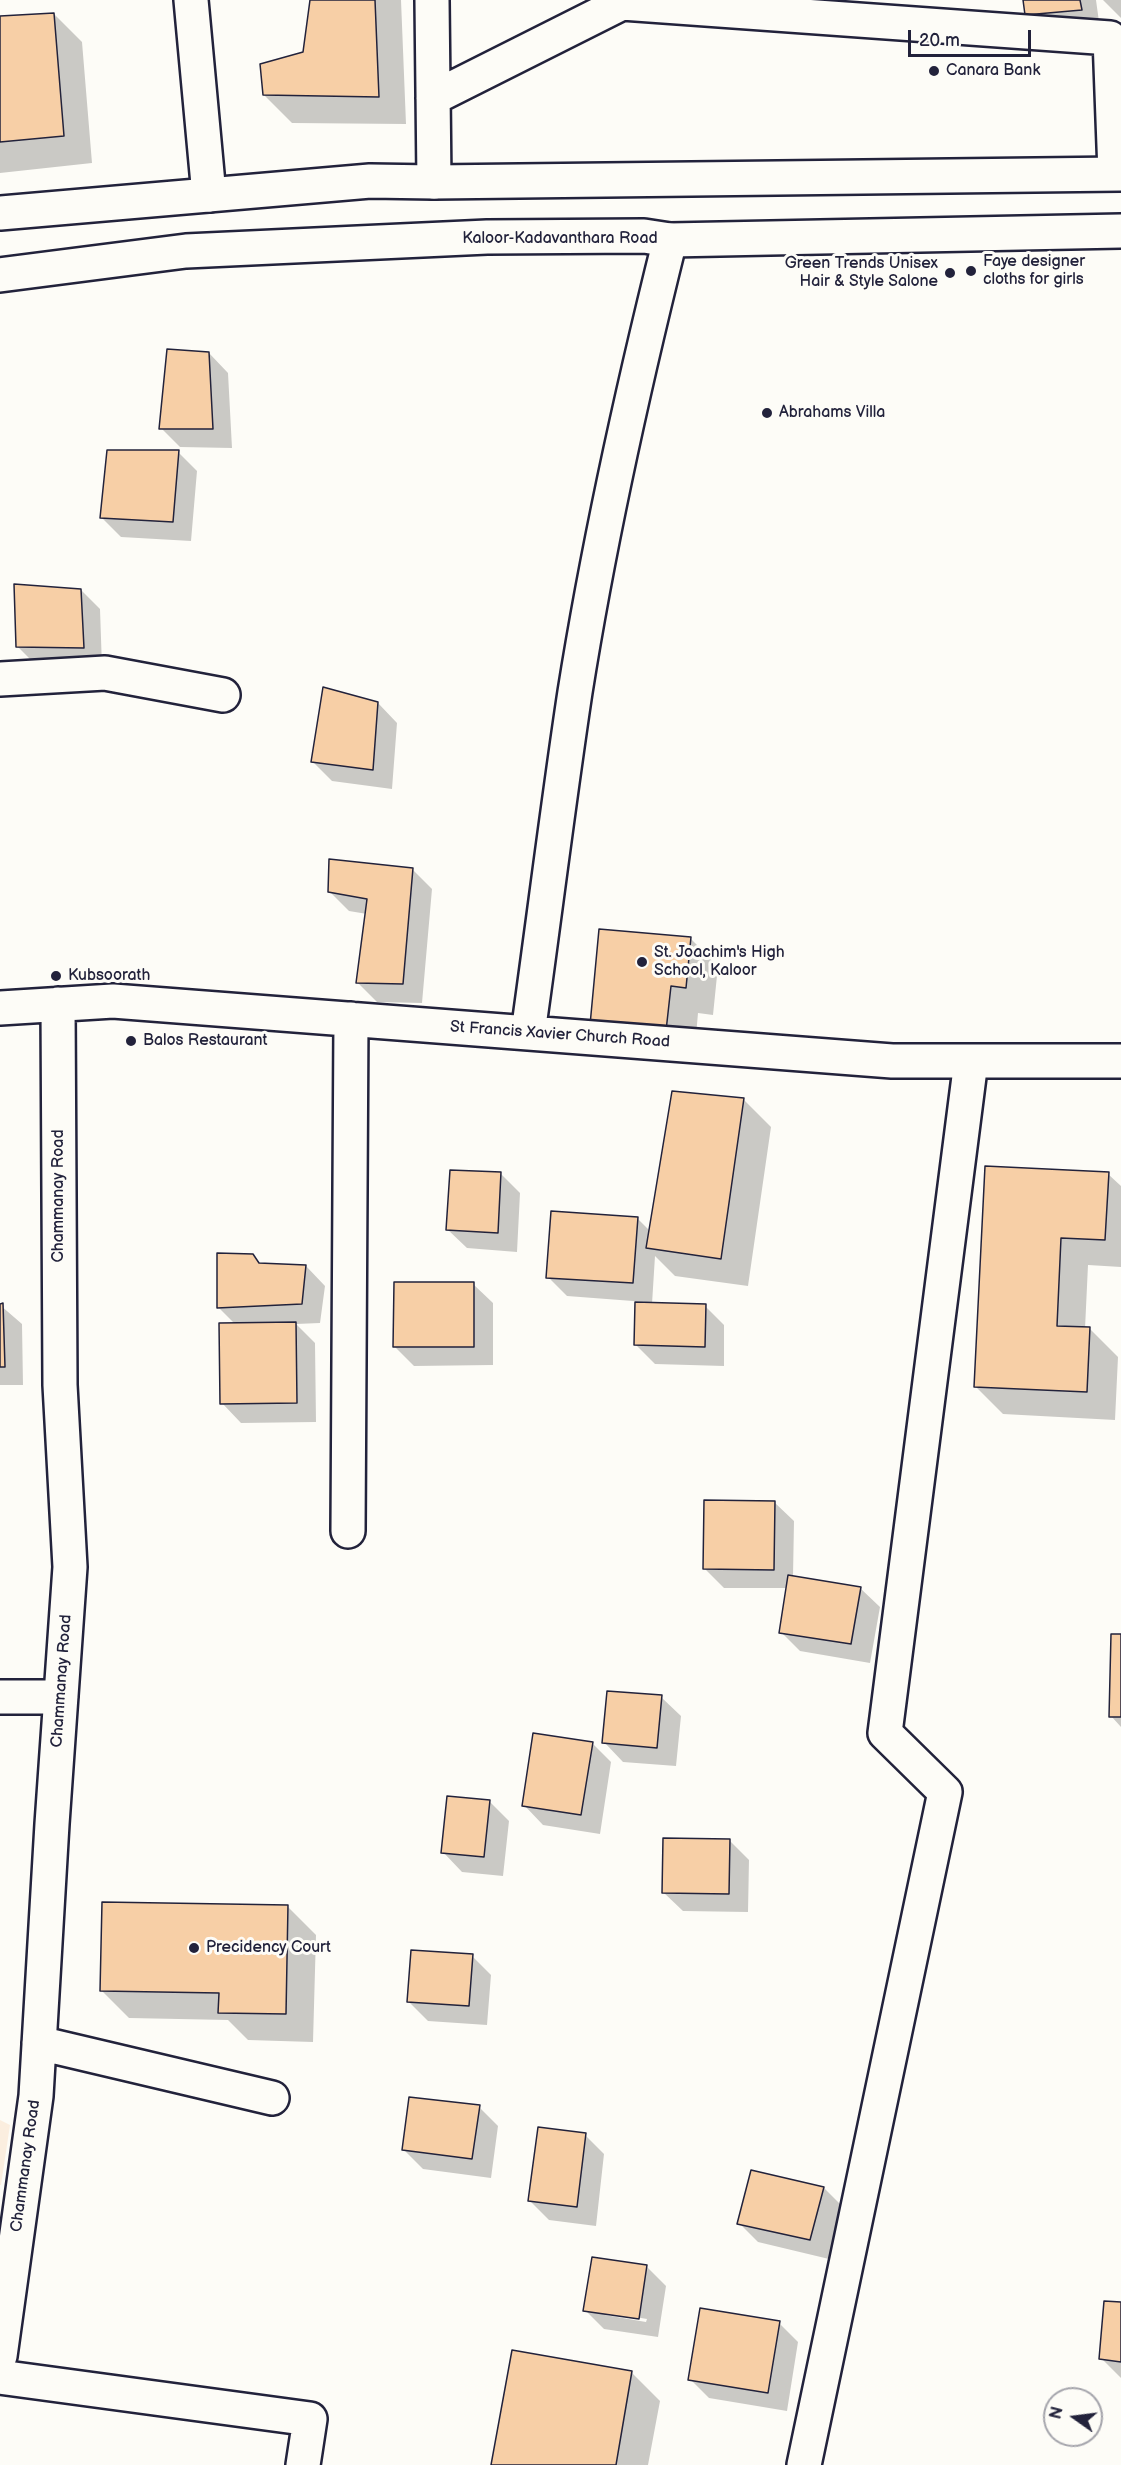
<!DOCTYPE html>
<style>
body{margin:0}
#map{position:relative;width:1121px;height:2465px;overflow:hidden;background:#fdfcf7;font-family:"Balsamiq Sans",sans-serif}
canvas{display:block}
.north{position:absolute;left:1043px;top:2387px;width:60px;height:60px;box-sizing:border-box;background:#fdfcf7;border:2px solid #a5a5ac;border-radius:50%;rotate:284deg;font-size:16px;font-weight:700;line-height:24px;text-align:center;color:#22223b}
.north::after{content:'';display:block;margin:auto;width:21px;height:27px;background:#22223b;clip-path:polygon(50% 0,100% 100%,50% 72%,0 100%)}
.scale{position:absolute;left:908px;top:30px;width:123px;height:27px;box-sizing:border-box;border:3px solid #22223b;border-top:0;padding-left:8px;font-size:18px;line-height:21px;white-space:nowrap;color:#22223b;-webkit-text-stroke:4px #fdfcf7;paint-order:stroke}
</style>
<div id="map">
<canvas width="1121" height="2465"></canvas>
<div class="north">N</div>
<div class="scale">20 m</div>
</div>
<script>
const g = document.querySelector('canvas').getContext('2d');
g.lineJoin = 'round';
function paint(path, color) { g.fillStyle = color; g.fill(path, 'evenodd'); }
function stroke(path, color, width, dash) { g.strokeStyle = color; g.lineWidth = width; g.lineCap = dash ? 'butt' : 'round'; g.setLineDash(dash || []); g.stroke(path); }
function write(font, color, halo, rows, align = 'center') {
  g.font = font + ' "Balsamiq Sans",sans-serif'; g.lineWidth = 6; g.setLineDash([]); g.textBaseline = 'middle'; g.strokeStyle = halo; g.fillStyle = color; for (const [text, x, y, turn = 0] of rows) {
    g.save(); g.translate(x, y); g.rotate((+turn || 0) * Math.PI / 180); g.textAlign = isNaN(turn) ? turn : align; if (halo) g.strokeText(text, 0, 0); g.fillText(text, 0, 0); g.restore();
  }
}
paint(new Path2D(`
 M0,2120L10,2125L1,2185H0Z`), '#fbeedf');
paint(new Path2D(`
 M312,0H401L406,124L292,123L264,95L304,53Z
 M1025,0H1096L1100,29L1046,34L1026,15Z
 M1103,0H1121V18Z
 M54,14L82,42L92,163L0,173V17Z
 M209,353L228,373L232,448L180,447L161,428Z
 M178,452L197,471L191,541L121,537L102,518Z
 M81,590L100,609L102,667L37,666L17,646Z
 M378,703L397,723L392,789L332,781L313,762Z
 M412,869L432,889L422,1003L377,1002L358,983L367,914L349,911L330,892Z
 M690,938L718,966L713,1015L698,1013L694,1059L619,1052Z
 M743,1099L771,1127L748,1286L675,1276L655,1256L652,1304L705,1306L724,1325V1366L655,1364L636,1345L646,1302L567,1296L548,1277L637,1218L650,1231Z
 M986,1168L1108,1174L1121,1186V1267L1088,1265L1085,1329H1090L1118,1357L1115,1420L1003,1414L975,1386Z
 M501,1174L520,1193L517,1252L467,1248L447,1229Z
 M252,1255L262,1265L306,1266L325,1286L320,1323L296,1324L315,1343L316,1422L241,1423L222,1403L236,1325L218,1307Z
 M473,1284L493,1303V1365L414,1366L395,1347Z
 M0,1305L22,1324L23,1385H0Z
 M774,1502L794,1521L793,1577L860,1588L880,1607L870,1663L800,1651L781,1632L788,1588H724L705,1569Z
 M1121,1635V1727L1111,1716Z
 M661,1697L681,1716L676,1766L623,1762L604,1742Z
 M592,1743L611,1762L600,1834L543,1825L524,1805Z
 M489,1801L509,1821L503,1876L462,1872L443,1852Z
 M730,1841L749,1860L748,1912L683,1911L663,1892Z
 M288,1907L316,1935L313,2042L248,2040L228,2020L129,2018L101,1990Z
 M472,1956L491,1975L487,2025L428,2021L409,2002Z
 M479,2107L498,2126L491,2178L423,2169L404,2150Z
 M585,2135L604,2154L596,2226L549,2220L530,2201Z
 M824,2188L843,2207L829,2259L758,2242L739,2223Z
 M646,2266L666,2286L658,2337L604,2329L585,2310ZM605,2312L647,2319L646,2322L605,2315Z
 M1121,2303V2378L1101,2358Z
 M779,2323L798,2342L787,2411L709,2398L690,2379Z
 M513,2351L632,2373L660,2401L648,2465H493Z`), '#0003');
const building = new Path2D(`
 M310,0H375L379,97L263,95L260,64L303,52Z
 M1023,0H1080L1082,10L1025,15Z
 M54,13L64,136L0,142V16Z
 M167,349L209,352L213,429H159Z
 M107,450H179L173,522L100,518Z
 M14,584L81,589L84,648L16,647Z
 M323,687L378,702L373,770L311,762Z
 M329,859L413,868L403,984L356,983L367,899L328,892Z
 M599,929L691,937L686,988L671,986L666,1031L590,1025Z
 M672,1091L744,1098L721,1259L646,1248Z
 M985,1166L1109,1172L1105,1240L1061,1238L1057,1326L1090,1327L1087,1392L974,1387Z
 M450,1170L501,1172L498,1233L446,1230Z
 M551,1211L638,1217L633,1283L546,1278Z
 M217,1253L253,1254L259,1263L306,1265L302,1304L217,1308Z
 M394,1282H474V1347H393Z
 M635,1302L706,1304L705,1347L634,1345Z
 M3,1303L5,1367H0V1304Z
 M296,1322L297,1403L220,1404L219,1323Z
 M704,1500L775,1501L774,1570L703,1569Z
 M788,1575L861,1587L851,1644L779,1633Z
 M1111,1634H1121V1717H1109Z
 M607,1691L662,1695L657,1748L602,1743Z
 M533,1733L593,1742L581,1815L522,1806Z
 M447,1796L490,1800L484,1857L441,1853Z
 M663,1838L730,1839L729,1894L662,1893Z
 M102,1902L288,1905L286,2014L218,2013L219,1993L100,1991Z
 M411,1950L473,1954L469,2006L407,2002Z
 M409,2097L480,2105L472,2159L402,2150Z
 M538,2127L586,2133L577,2207L528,2201Z
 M751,2170L824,2187L810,2240L737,2224Z
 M592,2257L647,2265L639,2319L583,2311Z
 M1104,2301L1121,2302V2362L1099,2359Z
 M700,2308L780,2321L768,2393L688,2380Z
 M512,2350L632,2371L616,2465H491Z`);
paint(building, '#f7cfa6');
stroke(building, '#22223b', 1.5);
const minor = new Path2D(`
 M191,0L209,195
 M432,0L434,182
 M433,98L622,3L1110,38L1115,173
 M0,679L105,673L223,695
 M0,1008L113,1001L892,1061H1121
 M528,1033C544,919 558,805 575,692C599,541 633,388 670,240
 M348,1531L351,1019
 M0,1697H61
 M39,2043L272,2098
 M0,2356L36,2096L52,1824L70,1567L60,1385L58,1004
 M0,2377L310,2419L303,2465
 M804,2465L945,1792L885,1733L971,1061`);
const major = new Path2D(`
 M0,213L370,181L434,182L1121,174
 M0,275L186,251L487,237L644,236L670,240L1121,231`);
stroke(minor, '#22223b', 38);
stroke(major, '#22223b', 38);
stroke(minor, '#fdfcf7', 33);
stroke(major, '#fdfcf7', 33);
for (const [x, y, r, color] of [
 [934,71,6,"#22223b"],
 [971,271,6,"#22223b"],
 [950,273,6,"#22223b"],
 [767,413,6,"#22223b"],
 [642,962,6,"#22223b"],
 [56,976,6,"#22223b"],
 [131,1041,6,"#22223b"],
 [194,1948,6,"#22223b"]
]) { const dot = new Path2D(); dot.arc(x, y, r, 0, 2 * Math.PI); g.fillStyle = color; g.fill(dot); stroke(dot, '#fdfcf7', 2); }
write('16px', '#22223b', '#fdfcf7', [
 ["Canara Bank",946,71],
 ["Faye designer",983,262],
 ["cloths for girls",983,280],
 ["Green Trends Unisex",938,264,"right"],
 ["Hair & Style Salone",938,282,"right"],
 ["Abrahams Villa",779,413],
 ["St. Joachim's High",654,953],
 ["School, Kaloor",654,971],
 ["Kubsoorath",68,976],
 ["Balos Restaurant",143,1041],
 ["Precidency Court",206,1948]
], 'left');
write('16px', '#22223b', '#fdfcf7', [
 ["Kaloor-Kadavanthara Road",560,239],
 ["St Francis Xavier Church Road",560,1035,4],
 ["Chammanay Road",59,1196,-90],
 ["Chammanay Road",62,1681,-86],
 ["Chammanay Road",26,2166,-82]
]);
</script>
